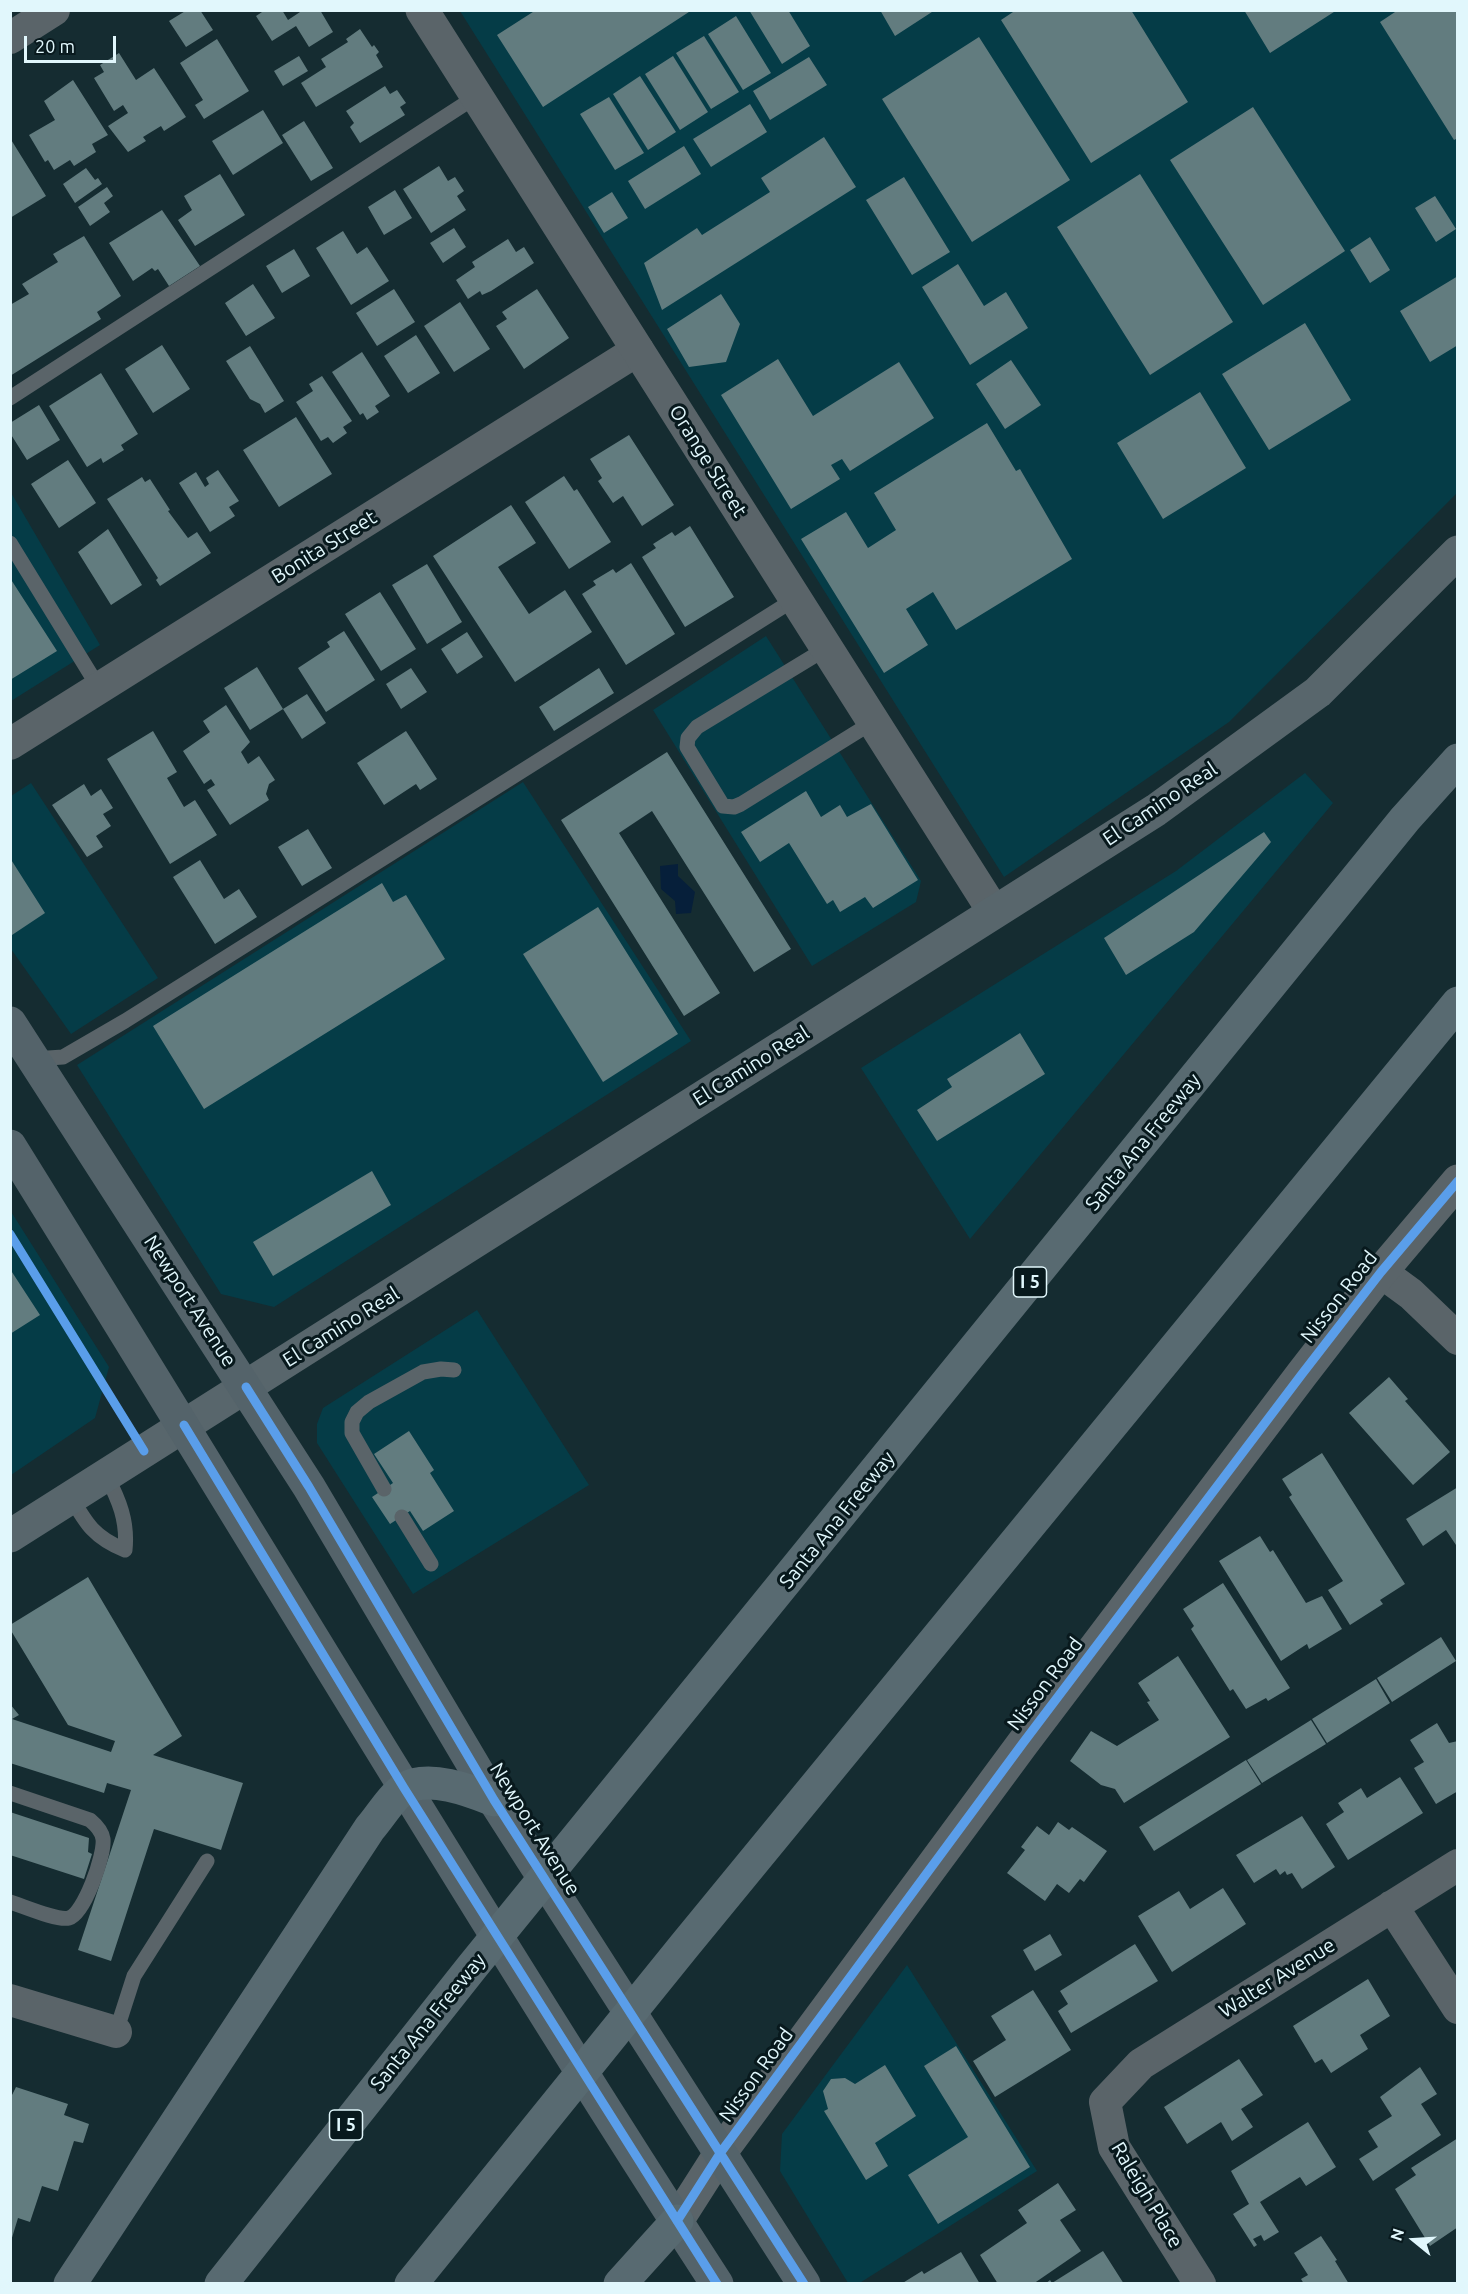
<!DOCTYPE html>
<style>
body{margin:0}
#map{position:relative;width:1468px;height:2294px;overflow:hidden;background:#152c31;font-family:Ubuntu,sans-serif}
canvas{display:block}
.frame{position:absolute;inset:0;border:12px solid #e1f7fc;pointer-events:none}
.north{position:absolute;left:1384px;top:2210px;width:60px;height:60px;-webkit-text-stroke:4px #08191d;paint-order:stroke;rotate:288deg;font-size:16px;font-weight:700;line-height:24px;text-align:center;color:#e1f7fc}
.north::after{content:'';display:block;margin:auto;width:21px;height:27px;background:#e1f7fc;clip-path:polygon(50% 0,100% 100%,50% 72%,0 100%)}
.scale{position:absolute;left:24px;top:36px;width:92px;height:27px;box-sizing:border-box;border:3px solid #e1f7fc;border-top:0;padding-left:8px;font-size:18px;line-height:21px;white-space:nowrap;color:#e1f7fc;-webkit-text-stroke:4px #08191d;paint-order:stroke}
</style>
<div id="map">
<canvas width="1468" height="2294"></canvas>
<div class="frame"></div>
<div class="north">N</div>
<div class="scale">20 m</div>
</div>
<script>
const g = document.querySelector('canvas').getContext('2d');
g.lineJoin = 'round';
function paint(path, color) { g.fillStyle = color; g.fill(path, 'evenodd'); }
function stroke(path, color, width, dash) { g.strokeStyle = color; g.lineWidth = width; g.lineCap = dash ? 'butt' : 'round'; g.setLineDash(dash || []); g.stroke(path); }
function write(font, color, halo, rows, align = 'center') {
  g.font = font + ' Ubuntu,sans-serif'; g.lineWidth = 6; g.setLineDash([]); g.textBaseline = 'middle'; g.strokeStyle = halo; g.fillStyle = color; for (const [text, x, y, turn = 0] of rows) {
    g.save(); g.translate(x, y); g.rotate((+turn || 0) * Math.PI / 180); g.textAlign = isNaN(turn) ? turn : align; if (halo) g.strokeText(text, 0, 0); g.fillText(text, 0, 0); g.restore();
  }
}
paint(new Path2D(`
 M460,11H1457V493L1229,722L1004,877Z
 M10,491L100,645L11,701H10Z
 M766,636L921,881L916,902L812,966L653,710Z
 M1305,773L1333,803L970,1239L861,1068L1176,871Z
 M523,782L691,1041L274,1307L221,1294L77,1065Z
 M31,783L158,978L71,1034L11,949V796Z
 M10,1210L109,1367L95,1418L11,1475Z
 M477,1310L589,1485L413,1594L317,1443V1424L323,1408Z
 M907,1965L1037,2171L858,2284L848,2283L780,2171L782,2134Z`), '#053c47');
paint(new Path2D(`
 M678,864V876L695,892L691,913L676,914L675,901L661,889L660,866Z`), '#061f3a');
paint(new Path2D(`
 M187,10H200L213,30L186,47L169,21Z
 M265,10H282L288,20L303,10H320L333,32L309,47L296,26L272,41L256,16Z
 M536,10H692L543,107L497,35Z
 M749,10H788L810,46L782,64Z
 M880,10H935L895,36Z
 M1016,10H1131L1188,102L1091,163L1001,20Z
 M1244,10H1337L1270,53Z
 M1398,10H1458V138L1454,140L1380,22Z
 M736,16L771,73L743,90L708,34Z
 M360,29L372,47L374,45L379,52L376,55L383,67L316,107L301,83L326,67L321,59L348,42L346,39Z
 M704,36L739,92L711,109L676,53Z
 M979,37L1070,180L972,242L882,99Z
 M217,39L249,91L204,119L195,105L203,100L180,63Z
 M119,53L136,80L154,68L186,117L164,131L161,126L143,137L146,141L128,152L108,126L128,113L123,105L114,111L94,78L104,72L100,65Z
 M299,56L308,71L283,86L274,71Z
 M673,56L708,112L680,130L645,74Z
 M809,57L827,85L770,120L753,91Z
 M640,76L676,132L648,150L613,94Z
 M73,80L108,135L92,144L96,152L74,166L70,160L54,170L48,160L45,162L29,135L55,120L44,101Z
 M385,86L390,94L397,90L406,103L400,107L405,115L360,143L350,127L354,123L346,111Z
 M609,97L644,153L615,170L580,114Z
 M750,104L767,132L711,167L693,139Z
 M1253,107L1345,251L1263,305L1170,160Z
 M263,110L283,143L233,175L212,141Z
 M304,121L333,168L311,181L282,135Z
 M824,137L856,187L662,310L644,263L697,228L702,235L770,192L761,178Z
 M10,138L46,196L10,218Z
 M684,146L701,174L645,209L628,181Z
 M439,166L448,181L455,177L464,191L457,196L466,210L431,233L403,189Z
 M86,168L95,180L98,178L102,184L75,203L63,184Z
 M220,174L245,215L195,246L178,220L192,210L184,196Z
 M1140,174L1233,322L1150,375L1057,227Z
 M904,177L950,252L912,275L866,200Z
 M107,187L113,196L104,203L110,212L90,226L78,207Z
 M395,190L412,218L384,235L368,207Z
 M612,192L628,218L604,233L588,207Z
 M1435,196L1456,229L1436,242L1415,208Z
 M162,210L200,266L169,286L158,269L155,271L152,268L133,281L109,243Z
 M454,228L466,247L443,263L430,243Z
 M343,231L357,254L367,247L389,281L351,305L316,248Z
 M84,236L121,296L97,312L101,319L10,376V305L29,294L22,284L58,262L53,254Z
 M1370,237L1390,270L1370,283L1350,250Z
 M508,239L516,252L524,247L534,263L491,291L482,295L480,291L468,299L456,280L475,267L472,262Z
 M294,249L310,276L282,293L266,266Z
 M958,264L984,306L1006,292L1028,328L970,365L922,287Z
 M1458,276V345L1430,362L1400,311Z
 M253,284L275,318L246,336L225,303Z
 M394,289L415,322L377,346L356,313Z
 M537,289L569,338L524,369L496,326L507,319L502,312Z
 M721,294L740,324L726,362L689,367L667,329Z
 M460,302L490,349L454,372L424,326Z
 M1305,323L1351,400L1269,450L1222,374Z
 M416,335L440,373L408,393L384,356Z
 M162,345L190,389L153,413L125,369Z
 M250,346L284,401L265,413L260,404L250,399L226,361Z
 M362,352L390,396L375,406L379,412L367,420L363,413L360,415L332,372Z
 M778,359L813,416L899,362L934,418L850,471L842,459L831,465L840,479L791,509L721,395Z
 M1011,360L1041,405L1005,429L976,384Z
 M101,373L138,434L121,445L124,450L103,463L101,458L87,467L49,406Z
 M322,376L352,421L343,427L347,433L333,443L328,437L321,441L296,402L313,391L309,384Z
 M1200,392L1246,468L1163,519L1117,443Z
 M39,405L60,440L27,460L10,433V423Z
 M296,417L332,474L279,507L243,450Z
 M987,423L1016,471L1020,469L1072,559L956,630L933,592L906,609L928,645L884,673L801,539L846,512L868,548L896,530L874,493Z
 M629,435L674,505L642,526L623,496L613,503L598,481L602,478L590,459Z
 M68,460L96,503L59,528L31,484Z
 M218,470L239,501L229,507L235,516L210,532L179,483L196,472L205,487L209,484L206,478Z
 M564,476L574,491L577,489L611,542L569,569L525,502Z
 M142,477L145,482L150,479L170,510L168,511L188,538L197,532L211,553L160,586L156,580L158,578L107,499Z
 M511,505L536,543L498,567L529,614L565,590L592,632L515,682L433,556Z
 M690,526L734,597L685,627L642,557L656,548L653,544L672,532L675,536Z
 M108,529L142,585L111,605L78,552Z
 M631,563L675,634L626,665L582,594L596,585L593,581L613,569L616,573Z
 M427,564L462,622L427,644L392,585Z
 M10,578L57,651L10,680Z
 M380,592L416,649L381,671L345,614Z
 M344,631L375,680L326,712L298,668L330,647L327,642Z
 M467,632L483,657L457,674L441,649Z
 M257,667L283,709L307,694L326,723L302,739L283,709L250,730L224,688Z
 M411,668L427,692L401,709L386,684Z
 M599,668L614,693L554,731L539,707Z
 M226,705L250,742L241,752L248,764L259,756L275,780L269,784L266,794L269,800L230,825L207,790L215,785L211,779L204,784L183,751L210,732L203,721Z
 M153,731L177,772L167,778L184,807L195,800L217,835L170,864L107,759Z
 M406,731L437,779L420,790L416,784L384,805L357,763Z
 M667,752L791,949L754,972L652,811L619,833L720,993L684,1016L561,820Z
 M84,784L91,796L101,789L113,808L103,814L111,826L96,836L103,847L87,857L52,805Z
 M806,791L821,817L840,805L847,817L871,804L918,880L873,908L865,897L840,912L833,900L827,904L789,843L760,862L741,832Z
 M308,829L332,868L302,886L278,847Z
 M1264,832L1271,842L1194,932L1126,975L1104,938Z
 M10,858L45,913L12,935L10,931Z
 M200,860L224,899L239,889L257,917L215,944L173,877Z
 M382,883L393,902L406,895L445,959L204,1109L153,1026Z
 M598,907L678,1034L603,1082L523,954Z
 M1020,1033L1045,1074L937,1141L917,1110L952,1087L947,1079Z
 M372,1171L391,1205L273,1276L253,1242Z
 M10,1269L40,1315L10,1334Z
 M1389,1377L1408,1399L1405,1401L1450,1452L1413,1485L1349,1413Z
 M409,1431L434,1470L430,1473L454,1511L423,1531L410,1511L390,1524L372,1497L393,1483L374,1454Z
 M1322,1453L1405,1584L1380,1600L1383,1604L1350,1625L1328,1590L1343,1581L1289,1497L1292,1495L1282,1479Z
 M1458,1487V1548L1446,1530L1423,1546L1406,1519Z
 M1260,1536L1270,1552L1273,1550L1306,1603L1322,1596L1342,1629L1309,1649L1307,1644L1281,1661L1219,1561Z
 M88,1577L182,1736L153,1755L243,1783L221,1850L154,1829L111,1961L78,1950L131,1790L107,1783L104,1793L10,1763V1704L19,1715L12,1719L111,1752L115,1741L68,1725L10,1629V1625Z
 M1223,1583L1290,1688L1268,1701L1266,1698L1246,1709L1233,1689L1230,1691L1191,1629L1194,1626L1183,1609Z
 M1441,1637L1456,1661L1392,1702L1377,1678Z
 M1178,1656L1230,1737L1124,1803L1115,1789L1101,1785L1070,1761L1091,1731L1117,1746L1159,1720L1147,1702L1150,1701L1138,1683Z
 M1376,1679L1390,1703L1327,1743L1312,1719Z
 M1311,1720L1326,1744L1262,1783L1247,1760Z
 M1437,1723L1449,1743L1458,1741V1791L1436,1804L1414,1768L1424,1762L1410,1740Z
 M1246,1760L1261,1784L1154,1851L1139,1827Z
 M1400,1777L1423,1813L1348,1860L1326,1824L1344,1812L1338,1803L1361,1788L1367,1798Z
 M10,1812L89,1838L88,1852L92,1854L84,1879L10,1855Z
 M1302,1816L1335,1867L1302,1889L1292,1873L1287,1875L1285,1871L1280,1875L1276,1869L1254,1883L1236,1855Z
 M1058,1822L1069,1830L1072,1827L1107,1851L1084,1882L1080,1879L1069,1893L1057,1884L1045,1901L1007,1873L1025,1850L1021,1847L1037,1826L1049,1835Z
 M1223,1888L1246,1924L1172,1972L1138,1916L1179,1891L1190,1909Z
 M1050,1934L1062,1955L1035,1971L1023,1950Z
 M1135,1944L1158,1981L1071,2033L1058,2011L1068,2004L1060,1991Z
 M1368,1979L1390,2016L1360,2035L1368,2049L1331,2073L1322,2059L1315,2063L1293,2026Z
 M1033,1990L1071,2050L995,2097L973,2061L1006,2040L991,2016Z
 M956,2046L1030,2167L938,2224L908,2175L968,2137L924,2066Z
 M1239,2059L1263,2095L1241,2109L1253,2127L1232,2141L1221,2122L1187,2144L1164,2107Z
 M885,2065L916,2116L875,2143L888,2166L866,2180L824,2111L828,2109L823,2091L831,2079L845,2078L855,2084Z
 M1420,2067L1437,2094L1421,2104L1441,2135L1373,2181L1359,2159L1378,2147L1368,2131L1392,2116L1380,2097Z
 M16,2087L68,2104L64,2115L89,2124L83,2143L74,2141L58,2191L42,2186L30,2222L18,2218L11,2241L10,2099Z
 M1308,2122L1336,2167L1306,2186L1300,2177L1260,2202L1279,2232L1264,2241L1261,2235L1253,2239L1257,2245L1254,2247L1233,2214L1249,2204L1231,2171Z
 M1458,2138V2227L1430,2246L1395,2189L1416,2175L1411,2168Z
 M1058,2183L1076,2210L1060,2220L1081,2251L1033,2284H998L980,2255L1027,2223L1018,2210Z
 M1321,2236L1337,2260L1335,2261L1349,2284H1304L1301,2279L1308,2275L1294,2253Z
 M1103,2251L1124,2284H1045L1050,2280L1052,2283Z
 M961,2252L980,2284H901L922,2271L924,2274Z`), '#627c7f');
stroke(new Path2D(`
 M10,398L477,96
 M10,543L99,688
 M827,648L697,727L688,738L687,747L723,806L734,807L741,804L873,722
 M34,1059L63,1057L125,1021L795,599
 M384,1489L352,1433V1422L357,1412L369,1402L423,1372L441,1369L454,1370
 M71,1497C86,1524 95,1538 125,1550C128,1521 119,1500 106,1475
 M402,1517L431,1564
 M10,1793L90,1820C96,1825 102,1831 103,1839C105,1855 84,1914 69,1918C57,1921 23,1906 10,1902
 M116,2032L134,1976L207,1861`), '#5a6469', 15);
stroke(new Path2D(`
 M10,38L54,10
 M10,744L638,350
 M1381,1272L1411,1294L1458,1339
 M1392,1906L1458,2008
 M10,2000L116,2032
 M1200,2284L1114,2147L1105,2102L1141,2064L1458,1865`), '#5a6469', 32);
stroke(new Path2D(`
 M422,10L994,912
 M677,2221L721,2152L1023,1743L1302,1374L1381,1272L1458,1181`), '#5a6469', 33);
stroke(new Path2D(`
 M10,1536L1156,810L1318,692L1458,552`), '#58666c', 33);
stroke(new Path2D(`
 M10,1023L309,1487L494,1800L804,2284
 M10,1146C246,1525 474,1909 717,2284`), '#54636a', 33);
stroke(new Path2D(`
 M70,2284L370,1828C379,1818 393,1795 404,1789C428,1774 471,1791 494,1800
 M221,2284L472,1967L1405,819L1458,760
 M411,2284L685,1945L1458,1003
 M620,2284L677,2221`), '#586a71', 33);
stroke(new Path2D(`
 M10,1234L144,1451
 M246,1387L309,1487L494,1800L804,2284
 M184,1425L404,1788L717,2284
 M677,2221L721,2152L1023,1743L1302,1374L1381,1272L1458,1181`), '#5a9eea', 9);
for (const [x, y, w] of [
 [1030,1282,33],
 [346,2125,33]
]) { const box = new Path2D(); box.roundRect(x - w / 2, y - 15, w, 30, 4.5); g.fillStyle = '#08191d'; g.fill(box); stroke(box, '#e1f7fc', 1.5); }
write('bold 18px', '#e1f7fc', null, [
 ["I 5",1030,1282],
 ["I 5",346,2125]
]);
write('20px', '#e1f7fc', '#08191d', [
 ["Orange Street",708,461,58],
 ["Bonita Street",324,547,-32],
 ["El Camino Real",1160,804,-34],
 ["El Camino Real",751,1066,-32],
 ["Santa Ana Freeway",1143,1142,-51],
 ["Nisson Road",1339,1297,-52],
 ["Newport Avenue",190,1301,57],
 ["El Camino Real",341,1327,-32],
 ["Santa Ana Freeway",837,1520,-51],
 ["Nisson Road",1045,1684,-53],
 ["Newport Avenue",535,1829,58],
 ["Walter Avenue",1277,1978,-32],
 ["Santa Ana Freeway",428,2022,-51],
 ["Nisson Road",756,2075,-54],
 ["Raleigh Place",1147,2195,59]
]);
</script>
